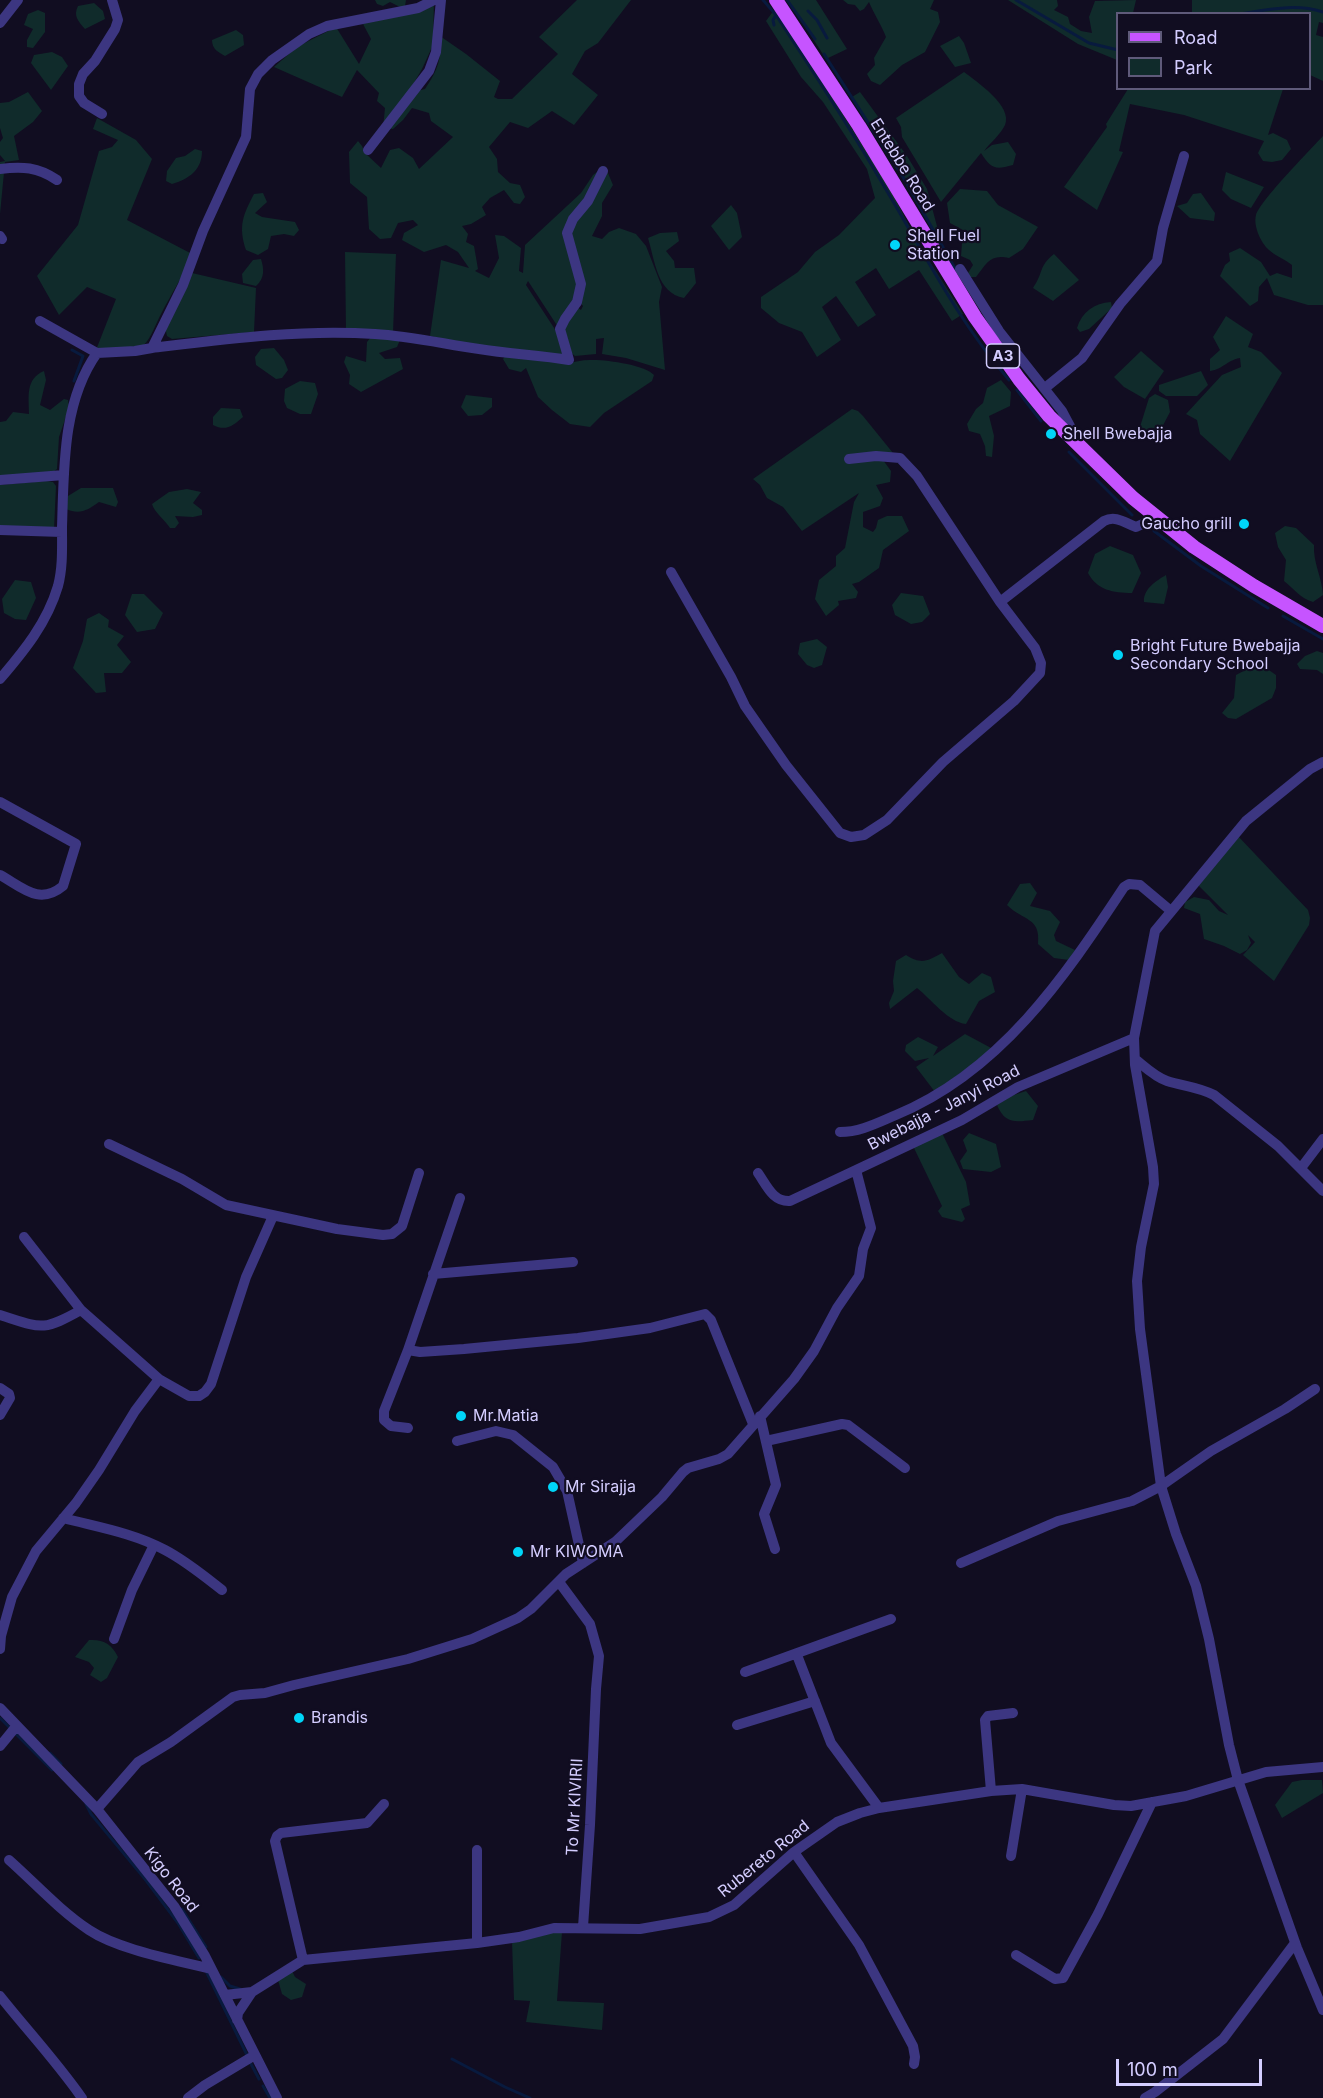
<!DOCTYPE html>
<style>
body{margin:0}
#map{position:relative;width:1323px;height:2098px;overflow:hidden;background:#110d21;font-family:Inter,sans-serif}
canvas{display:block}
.legend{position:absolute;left:1116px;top:12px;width:195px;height:78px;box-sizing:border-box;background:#110d21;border:2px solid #5f5a7a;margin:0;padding:8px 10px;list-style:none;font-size:18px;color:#d4cdff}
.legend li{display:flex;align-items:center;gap:12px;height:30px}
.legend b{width:30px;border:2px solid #5f5a7a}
.scale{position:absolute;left:1116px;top:2059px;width:146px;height:27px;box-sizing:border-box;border:3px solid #d4cdff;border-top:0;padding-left:8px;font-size:18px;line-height:21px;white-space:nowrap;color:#d4cdff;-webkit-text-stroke:4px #110d21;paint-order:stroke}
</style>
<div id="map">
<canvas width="1323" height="2098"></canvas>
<ul class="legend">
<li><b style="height:8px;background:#c654ff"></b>Road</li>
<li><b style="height:16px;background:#102b2b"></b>Park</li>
</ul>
<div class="scale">100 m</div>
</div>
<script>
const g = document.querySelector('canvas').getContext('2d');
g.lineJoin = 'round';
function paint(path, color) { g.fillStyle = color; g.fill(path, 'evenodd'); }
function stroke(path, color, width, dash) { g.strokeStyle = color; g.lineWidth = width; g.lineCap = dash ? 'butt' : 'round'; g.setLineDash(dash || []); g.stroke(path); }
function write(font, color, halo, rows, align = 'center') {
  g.font = font + ' Inter,sans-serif'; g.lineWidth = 4.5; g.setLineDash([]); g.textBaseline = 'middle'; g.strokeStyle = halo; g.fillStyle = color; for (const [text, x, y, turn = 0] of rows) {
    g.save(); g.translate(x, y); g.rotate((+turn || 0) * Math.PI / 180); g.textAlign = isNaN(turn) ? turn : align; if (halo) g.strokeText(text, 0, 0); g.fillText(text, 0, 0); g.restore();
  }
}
paint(new Path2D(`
 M375,0H406L405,6L434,1L433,45L422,69L408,93L425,89C438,70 442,58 440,36L466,54L500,81L494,97L498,99H512L558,54L539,37L577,0H631L598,43L585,51L572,74L598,95L574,125L552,111L528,128L510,122L489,147L497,159L498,172L510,183L520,185L525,197L520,204L514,203L504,190L490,198L482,207L486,215L471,224L462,226L468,234L466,242L474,246L478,269L475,271L489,278L499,258L495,235L504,236L521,248L519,271L523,273L525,245L581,193L593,175L605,166L613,185L602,203V216L592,236L602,239L609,232L619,228L636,234L646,246L662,287L659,302L665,370L626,358L602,354L604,338L596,339V354L575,356L570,352L563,331L577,307L581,310L583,306L579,301L574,300L558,327L528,281L526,285L558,334L566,364C574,362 582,360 590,360C604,359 646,365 654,375L652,381L604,413L590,427L570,424L552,410L538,397L526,368L521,372L509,369L503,359L510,350L474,345L430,336L441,260L469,268L458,252L446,245L424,252L402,240L404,233L418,225L413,220L398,223L391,238L380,239L369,229L367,197L350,183L349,152L358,141L362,146L365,153L381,168L390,150L399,148L413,158L419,169L453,137L431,121L429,113L412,108L403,120L393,129L383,128L385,108L377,101L379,93L357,70L342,97L274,67L297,47L336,27L359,64L371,39L363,24L400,7L390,2L383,6L377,4Z
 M788,0H816L847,49L826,59Z
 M843,0H934L930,9L938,12L940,22L925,52L902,65L880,85L871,81L867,74L875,65L874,58L886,37C881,24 874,14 869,2L864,9L860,11L855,5L848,4Z
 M1008,0H1057L1058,6L1054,10L1068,17L1070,24L1081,31L1092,33L1089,17L1095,1L1136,0L1133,13L1118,14L1117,60L1078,44Z
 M1192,0H1323V23L1319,22L1316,35L1323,37V81L1310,75L1311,19L1310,18V14L1192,13Z
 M94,3L103,11L105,19L85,29C78,21 73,16 78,6Z
 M38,10L45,13V32L33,48L27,47V40L33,29L24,25L28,14Z
 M774,10L802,50L890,189L918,243L963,314L952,321L919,270L889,289L876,268L855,282L876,315L858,327L836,296L822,307L841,340L817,357L802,332L779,323L761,308V297L798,272L815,252L839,235L875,198L867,169L823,102L801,77L766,21Z
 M236,30L243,35L244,45L225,56C218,52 212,49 212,40Z
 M959,36L964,43L971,63L955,67L940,46Z
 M52,52L62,57L68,66L51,90L31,63L34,55Z
 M964,72C977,82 1013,106 1005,125C1001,134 990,143 984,151L992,145L1008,142L1016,154L1013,165C995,170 991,169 981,153L941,202L902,137L901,127L896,118Z
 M1128,89H1283L1268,135L1273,133L1287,140L1291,149L1282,160L1272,162L1263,161L1258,153L1264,141L1184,115L1130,104L1119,151L1123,152L1097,210L1064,187L1107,127L1106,124Z
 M28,92L42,111L33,122L14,136L19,160L5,162L0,214V162L5,161L0,155V142L3,138L0,128V103L9,102Z
 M860,92L907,156L927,189L941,241L852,97Z
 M97,118L136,140L152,159L127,220L192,254C184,275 171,294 161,314C155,325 152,337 143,346L96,350L116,299L87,287L59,315L37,276L78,225L99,151L112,147L118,140L93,129Z
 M1323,136V305H1308L1274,295L1267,278L1259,287L1258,301L1250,306L1220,276L1225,265L1230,261L1229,253L1240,248L1261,262L1270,276L1277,273L1292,278V265C1285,259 1275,256 1269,250C1261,243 1253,226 1256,215C1260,201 1310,150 1323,136Z
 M195,149L202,151C202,170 189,179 172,184L166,181L167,171L176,158L185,156Z
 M1226,172L1264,187L1251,208L1231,199L1222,190Z
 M960,189L987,191L998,205L1038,227L1023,249L1009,258C990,254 987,263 976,277H969L968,273L973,265L970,260L961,256L963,230L950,223L947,203Z
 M263,193L267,202L255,213L262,217L295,222L299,230L294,236L284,234L271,236L268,249L258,255L246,250C238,226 243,215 254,194Z
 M1201,193L1215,213L1214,221L1190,218L1177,206L1187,203L1193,194Z
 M731,205L737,213L742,237L729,250L711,226Z
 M677,232L679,241L666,251L674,261L675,268H694L696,283L684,298C657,293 655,261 648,238L660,233Z
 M345,252L396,254L393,333L400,340L397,347L379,353L385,359L400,358L403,369L361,392L349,384L350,375L344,362L346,356L366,362L367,342L375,332L346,331Z
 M1054,254L1079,280L1053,301L1033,288C1044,272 1038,267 1054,254Z
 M261,259C264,269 265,278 256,286L243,283L242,274L253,260Z
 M192,273L256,288L254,332L172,339L167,336L165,327Z
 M1111,302L1112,308L1089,329L1080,332L1077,328C1082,312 1094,303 1111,302Z
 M1226,316L1253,334L1248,347L1261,352L1282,373L1230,461L1200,434L1197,420L1186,414L1222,375L1241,367L1240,358C1225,361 1224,369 1210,371V359L1220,350L1213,337Z
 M274,348L284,360L288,370L282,378L276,379L256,365L255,357L261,349Z
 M1141,351L1164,371L1145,399L1124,387L1114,377Z
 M44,371L46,380L40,405L50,410L64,399L68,400L69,408L59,437L57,469L53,472L0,478V422L6,421L13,412L29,414C29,397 25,379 44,371Z
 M1201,371L1208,385L1197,396H1166L1159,391V385Z
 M1001,380L1011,392L1010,406L989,416L994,436L992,457L986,456L985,446L980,434L969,431L967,424L976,409L983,403L987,388Z
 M300,381L315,383L318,394L311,414H300L287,408L284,401L285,389Z
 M1155,394L1168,400L1170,412L1159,433L1153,437L1140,434L1139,430L1149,398Z
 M466,395L492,398V407L482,415L468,416L461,407Z
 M221,408L240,409L243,417C234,425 226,432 213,425V417Z
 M852,409L858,411L863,416L893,453L883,460L891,471L890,482L876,485L883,498L880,506L863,512V527L873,532L876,528L878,520L887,516H902L909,531L883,550L879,568L859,582L852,584L858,592L856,598L838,601L839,605L826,616L815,599L819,580L836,566V556L845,548L854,502L859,493L802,531L783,507L767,498L760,485L753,479Z
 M46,481L53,482L56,486L54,530L0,529V485Z
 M81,488H113L118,502L116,507L99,502C88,510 80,515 66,509L68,496Z
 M187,489L201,492L193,503L202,510V515L193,517L175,516L179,523L175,528H170C165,520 154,512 152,504L169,492Z
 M1285,526L1296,528L1314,545C1313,563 1322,577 1323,595L1313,602C1300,598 1294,589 1284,581L1286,560L1278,547L1275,533Z
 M1110,546L1133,555L1141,573L1132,593C1113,593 1097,590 1088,573L1095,554Z
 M1166,575L1168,587L1164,604L1144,602C1143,589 1156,581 1166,575Z
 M15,580L31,582L36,598L26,620L15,619L4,613L2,599Z
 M901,593L923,596L930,614L922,622L911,624L895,615L892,605Z
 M132,594H144L163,613L155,629L137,632L125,615Z
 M99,613L109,620L108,627L124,636L117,645L131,662L122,673H104L106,692L96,693L73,668L83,641L87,619Z
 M817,639L827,647L822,665L814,668L807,665L798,654L800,643Z
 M1317,651L1323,653V674L1317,670L1300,669L1297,664L1305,656Z
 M1263,666L1276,675V688L1272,698L1236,719L1228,718L1222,713L1234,698L1236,675L1251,667Z
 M1237,835L1308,910L1310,918L1309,925L1274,981L1243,955L1255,942L1248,935L1251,943L1247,950L1240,954L1224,946L1204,939L1200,914L1184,908L1185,902L1194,897L1209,900L1219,911L1228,915L1197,884Z
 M1030,883L1037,893L1030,906L1050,911L1060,922L1054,935L1056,941L1075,950L1069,960L1054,958L1038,944C1041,917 1023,921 1007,905L1020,884Z
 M942,953L959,977L969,984L982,973L991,977L995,992L979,1001L966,1024C948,1022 931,999 917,988L890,1009L889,1003L894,991L893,981L896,961L906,955C922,965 927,961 942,953Z
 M965,1034L993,1049L935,1092L916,1067L929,1058L915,1061L905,1051L906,1045L918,1037L938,1047L933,1056Z
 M1026,1091L1038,1106L1033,1120C1015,1122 1005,1124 997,1105L1011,1096Z
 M942,1133L966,1182L970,1205L961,1209L965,1219L962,1222L942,1217L938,1211L942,1206L913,1146Z
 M969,1133L996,1144L1001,1167L991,1172L963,1169L960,1161L967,1151L963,1140Z
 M89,1640C103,1639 112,1644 118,1657L107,1678L101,1682L90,1675L94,1668L89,1662L75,1657Z
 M1302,1780H1322L1323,1793L1282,1818L1275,1805L1292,1782Z
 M549,1932H562L557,2001L604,2003L602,2030L526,2022L530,2001L514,2000L512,1941Z
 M292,1971L295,1977L306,1984L302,1997L291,2000L282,1994L278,1980Z`), '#102b2b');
stroke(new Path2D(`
 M763,0L776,15L773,20L774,25
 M787,0L815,39
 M1016,0L1089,43L1118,50
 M808,11L817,20L827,38
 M1239,14C1267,10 1295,3 1323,12
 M776,15C812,70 848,124 881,181C922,249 957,320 1009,380
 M824,54L903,177L956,270
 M72,350L83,356L74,381
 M1017,390L1041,421
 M1069,452L1132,515
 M1154,531L1201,566L1268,608
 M1283,616L1323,639
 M0,1718L52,1770
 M50,1753L61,1764
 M86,1804L91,1814L145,1879L178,1923L199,1958
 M182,1909L206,1947
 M206,1971L247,2055
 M221,1977L230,1986L240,1989
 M452,2059L505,2087L530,2098
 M251,2064L259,2079
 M263,2086L270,2098`), '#081a3e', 3);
stroke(new Path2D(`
 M0,23L18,0
 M102,114L84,103L79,96V84L83,74L95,61L115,29L118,20L112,0
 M368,150L429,71L436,52L441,0
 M0,169C22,166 38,167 57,180
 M0,236L2,239
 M960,269L999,331L1062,411L1078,441
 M40,321L97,353
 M152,348C226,339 300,329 375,334C410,336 444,344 479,349C509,354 539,355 569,360L560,329L565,319L577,302L581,284L567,233L573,219L588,201L603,171
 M1045,388L1082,358L1120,304L1157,261L1163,228L1184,156
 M849,459L876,456L900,458L917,476L1000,602L1104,521C1116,515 1125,523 1136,527L1147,522L1152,514
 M0,480L64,475
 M0,530L62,532
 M671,572L731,677L745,706L786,765L840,833L851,837L864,835L887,820L943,762L1014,701L1040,673L1041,663L1035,648L1000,602
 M0,679C24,651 47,623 58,586C63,567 62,547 62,527C64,470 62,402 97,353L135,351L152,348L183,285L203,231L246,137L250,89L258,74L272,60L309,34L327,26L418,8L434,0
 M1323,762L1310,769L1246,821L1155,931L1134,1038L1135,1065L1153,1167L1154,1184L1141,1247L1137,1281L1140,1329L1161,1486L1176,1534L1196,1586L1209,1639L1229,1745L1238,1780L1297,1948L1323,2010
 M0,802L76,844L63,886C39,906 22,887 0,875
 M1135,1059C1145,1067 1155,1077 1167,1081C1183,1086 1199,1087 1214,1095L1278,1146L1323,1191
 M840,1132C860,1132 877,1123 896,1115C1000,1072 1064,978 1124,887L1129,884L1140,885L1171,911
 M109,1144L182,1179L226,1205L337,1229L383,1235L392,1234L402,1226L419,1173
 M1301,1168L1323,1139
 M758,1173C767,1186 773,1202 790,1201L856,1170
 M460,1198L408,1350L420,1352L464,1349L578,1338L650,1328L705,1314L711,1320L753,1424
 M24,1237L81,1310L159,1379L189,1396H199L205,1392L211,1384L246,1277L273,1216
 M433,1274L573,1262
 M0,1315C41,1328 42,1332 81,1310
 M408,1350L384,1411V1420L391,1426L408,1428
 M0,1388L9,1394L10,1398L0,1415
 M760,1416L776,1485L764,1514L775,1549
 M457,1441L496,1431L513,1435L553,1467L567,1491L583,1563
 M766,1441L842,1424L848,1425L905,1468
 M63,1518C97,1527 134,1533 165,1550C186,1561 204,1576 222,1590
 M961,1563L1058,1521L1132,1501L1161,1486L1211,1451L1285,1409L1315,1389
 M559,1582L590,1624L599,1656L596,1689L590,1825L583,1927
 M114,1639L132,1590L154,1545
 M0,1649L1,1636L12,1597L36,1551L76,1503L99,1470L135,1411L159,1379
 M797,1655L831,1743L879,1808
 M745,1672L891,1619
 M0,1708L97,1809L174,1906L205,1956L277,2098
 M737,1725L815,1701
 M0,1746L14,1729H20
 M991,1791L985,1720L988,1716L1013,1713
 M97,1809L138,1762L171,1742L233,1697L240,1695L265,1693L294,1685L408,1659L472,1639L518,1618L531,1609L566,1574L615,1542L662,1497L683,1472L688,1468L719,1459L728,1454L794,1379L814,1351L837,1308L859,1276L863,1249L871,1228L856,1170L962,1120L1018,1087L1134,1038
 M794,1852L859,1945L913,2046L915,2057L914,2064
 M1011,1856L1022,1789
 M9,1860C35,1883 59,1910 89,1930C119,1950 176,1960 211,1969
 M477,1943V1850
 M1016,1955L1055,1979L1063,1978L1098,1914L1152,1802
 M303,1960L275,1841L277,1836L281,1833L367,1823L384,1804
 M225,1995L252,1992L303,1960L477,1943L519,1937L554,1928L640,1929L709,1917L734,1905L794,1852L837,1822L860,1813L879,1808L991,1791L1022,1789L1114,1805L1131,1806L1186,1796L1266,1772L1323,1767
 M0,1996C27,2030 57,2062 82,2098
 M237,2020L238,2013L252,1992
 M188,2098L205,2085L255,2055
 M1145,2098L1155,2092L1223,2039L1295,1943`), '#3c3681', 10);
stroke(new Path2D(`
 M776,0L859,126L975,317L1019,379L1049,416L1133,498L1194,547L1254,586L1323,626`), '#c654ff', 14);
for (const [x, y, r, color] of [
 [895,245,6,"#00d5f8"],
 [1051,434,6,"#00d5f8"],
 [1244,524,6,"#00d5f8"],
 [1118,655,6,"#00d5f8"],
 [461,1416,6,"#00d5f8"],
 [553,1487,6,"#00d5f8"],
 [518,1552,6,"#00d5f8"],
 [299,1718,6,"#00d5f8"]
]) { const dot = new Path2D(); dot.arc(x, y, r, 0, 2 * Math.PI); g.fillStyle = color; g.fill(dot); stroke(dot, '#110d21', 2); }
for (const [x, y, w] of [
 [1003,356,33]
]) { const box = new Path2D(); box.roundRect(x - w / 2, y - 12, w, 24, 4.5); g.fillStyle = '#110d21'; g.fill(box); stroke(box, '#d4cdff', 1.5); }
write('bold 15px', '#d4cdff', null, [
 ["A3",1003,356]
]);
write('16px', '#d4cdff', '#110d21', [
 ["Entebbe Road",902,165,58],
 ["Bwebajja - Janyi Road",944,1108,-27],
 ["To Mr KIVIRII",575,1807,-87],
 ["Rubereto Road",764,1859,-39],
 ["Kigo Road",171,1880,52]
]);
write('16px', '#d4cdff', '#110d21', [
 ["Shell Fuel",907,236],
 ["Station",907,254],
 ["Shell Bwebajja",1063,434],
 ["Gaucho grill",1232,524,"right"],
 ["Bright Future Bwebajja",1130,646],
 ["Secondary School",1130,664],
 ["Mr.Matia",473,1416],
 ["Mr Sirajja",565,1487],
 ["Mr KIWOMA",530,1552],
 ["Brandis",311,1718]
], 'left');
</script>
